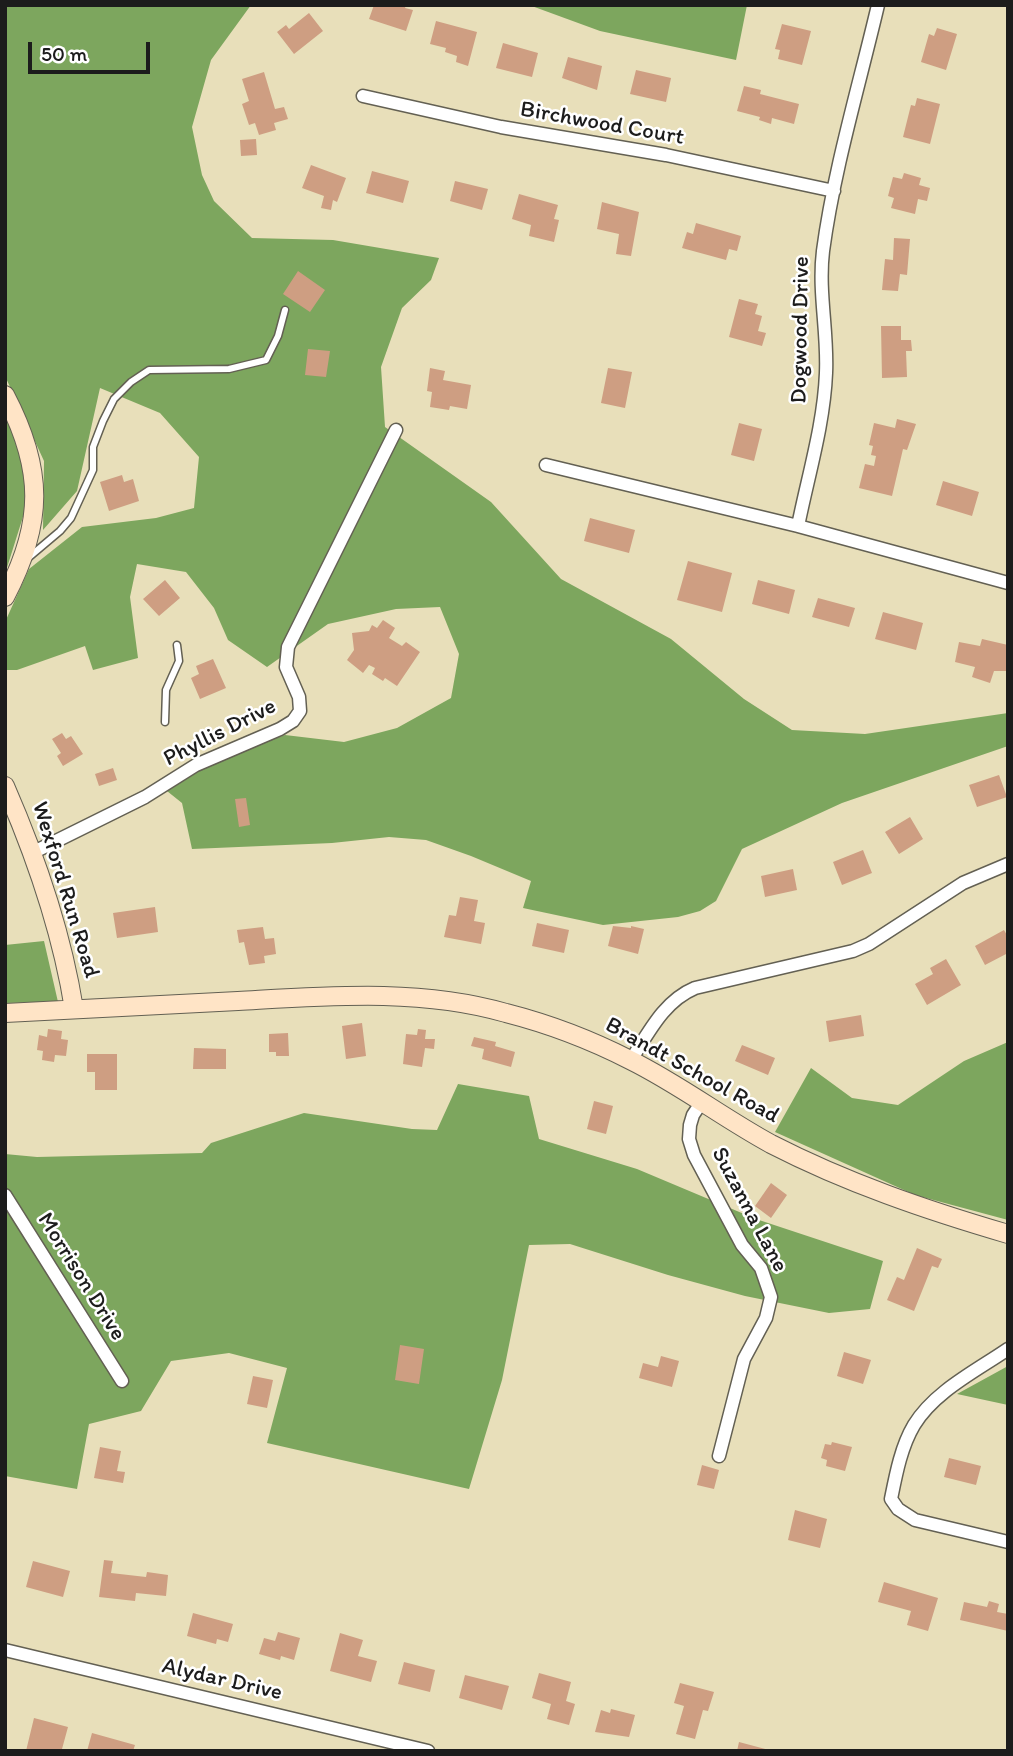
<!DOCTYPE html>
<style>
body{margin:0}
#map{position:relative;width:1013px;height:1756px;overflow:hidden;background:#e8dfba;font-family:Itim,sans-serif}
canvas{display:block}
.frame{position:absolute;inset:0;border:7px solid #1c1c1c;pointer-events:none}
.scale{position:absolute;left:28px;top:42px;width:122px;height:32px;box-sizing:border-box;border:4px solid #1c1c1c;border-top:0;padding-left:9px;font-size:21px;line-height:24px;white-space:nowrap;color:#1c1c1c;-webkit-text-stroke:5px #fff;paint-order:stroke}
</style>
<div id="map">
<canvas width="1013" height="1756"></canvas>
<div class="frame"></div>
<div class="scale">50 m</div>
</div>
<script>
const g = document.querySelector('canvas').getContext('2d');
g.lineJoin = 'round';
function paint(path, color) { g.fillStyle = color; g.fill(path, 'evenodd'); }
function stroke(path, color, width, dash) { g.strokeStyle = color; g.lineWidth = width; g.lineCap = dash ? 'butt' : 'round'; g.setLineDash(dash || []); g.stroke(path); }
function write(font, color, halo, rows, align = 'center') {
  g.font = font + ' Itim,sans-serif'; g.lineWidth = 5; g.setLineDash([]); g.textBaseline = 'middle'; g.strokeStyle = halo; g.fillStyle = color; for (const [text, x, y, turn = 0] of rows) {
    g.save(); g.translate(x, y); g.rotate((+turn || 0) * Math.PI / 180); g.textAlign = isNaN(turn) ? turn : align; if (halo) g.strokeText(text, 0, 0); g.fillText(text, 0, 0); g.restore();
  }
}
paint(new Path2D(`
 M5,5H251L211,60L192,127L202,175L214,201L252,238L333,240L439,258L431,280L402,308L381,367L385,427L491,502L561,579L671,639L744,699L792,730L865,734L1008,713V746L842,803L742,849L716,901L700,911L678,917L603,925L523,908L531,881L471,856L426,840L389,837L332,843L192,849L182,803L167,791L219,759L285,735L344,742L397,728L451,698L459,654L440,607L396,609L328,624L267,667L228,640L214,608L186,572L137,564L130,597L138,658L93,670L85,646L17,670H5V622L29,569L82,527L156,518L194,508L199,457L160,413L100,388L77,491L43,530L44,461L5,376Z
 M529,5H747L736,60L600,31Z
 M5,415L22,452L27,504L5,574Z
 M44,941L58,1002L5,1003V945Z
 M1008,1042V1220L915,1195L775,1132L811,1068L852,1098L898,1105L964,1061Z
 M458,1084L529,1096L539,1139L637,1169L756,1219L883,1261L870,1309L829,1313L745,1296L668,1275L570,1244L529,1245L502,1380L469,1489L267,1443L287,1368L229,1353L171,1361L141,1411L89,1424L77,1489L5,1476V1154L37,1157L202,1153L211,1143L304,1113L412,1129L437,1130Z
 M1008,1366V1405L957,1394Z`), '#7da65e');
paint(new Path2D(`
 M374,5H406L405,8L413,10L406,31L369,19Z
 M309,13L323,31L294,54L277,32L286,25L289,29Z
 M436,21L477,32L468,66L456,62L457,56L445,52L446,48L430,44Z
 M782,24L811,31L802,65L778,59L780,50L775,49Z
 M937,28L957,34L946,70L921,62L929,34L934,36Z
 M503,43L538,53L532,77L496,68Z
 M568,57L602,66L597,90L562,78Z
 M636,70L671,78L666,102L630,94Z
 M264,72L275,109L284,107L288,119L274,123L276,130L259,135L255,123L249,125L242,104L249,101L242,79Z
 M744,86L761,90L760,94L799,104L794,124L772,118L771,124L759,120L760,117L737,111Z
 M917,98L940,104L930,144L903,137L911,105L915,106Z
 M256,139L257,155L241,156L240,140Z
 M311,165L346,178L337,202L333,200L331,210L321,208L324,196L302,188Z
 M372,171L409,181L403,203L366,193Z
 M904,173L921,178L919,185L930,188L927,201L918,199L915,214L891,208L894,198L888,196L893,177L902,179Z
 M455,181L488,189L482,210L450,201Z
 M519,194L558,205L554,219L559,220L554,242L529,236L531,225L512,219Z
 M602,202L639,212L631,256L616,254L619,234L597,229Z
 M696,223L741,236L737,251L729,249L726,260L682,248L687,232L693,234Z
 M894,238L910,239L907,275L900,274L898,291L882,290L885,259L893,260Z
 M298,271L325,290L310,312L283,294Z
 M739,299L758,304L755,314L762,316L758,331L766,333L762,346L729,337Z
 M881,326H901V340H911L912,351H906L907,377L882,378Z
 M308,349L330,351L326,377L305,375Z
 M430,368L445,371L443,380L471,385L467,409L450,406L449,410L430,407L432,392L427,391Z
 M608,368L632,372L625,408L601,403Z
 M897,419L916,424L907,450L903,449L892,496L859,488L865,464L874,466L876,456L871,455L873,446L869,445L874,423L895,428Z
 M739,423L762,429L754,461L731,455Z
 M122,475L124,482L133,479L139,501L109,511L100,482Z
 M943,481L979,492L972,516L936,505Z
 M590,518L635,530L629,553L584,541Z
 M688,561L732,573L722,612L677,600Z
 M165,580L180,598L159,616L143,599Z
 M758,580L795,590L789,614L752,604Z
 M818,598L855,608L849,627L812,617Z
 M883,612L923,623L916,650L875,639Z
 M383,620L395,628L389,638L402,646L406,642L420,652L397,686L385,678L383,681L372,674L375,668L369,665L363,673L347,660L354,650L352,633L369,631L372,625L377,628Z
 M982,639L1008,645V671H994L990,683L972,677L975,667L955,662L959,642L980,646Z
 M213,659L226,688L200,699L191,678L199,674L196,666Z
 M62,733L66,739L71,736L83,754L63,766L57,756L61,753L52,739Z
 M113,768L117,780L99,786L95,774Z
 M999,775L1007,797L977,807L969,785Z
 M246,798L250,825L239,827L235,799Z
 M910,817L923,839L899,854L885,832Z
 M863,850L872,873L842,885L833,862Z
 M793,869L797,890L765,897L761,876Z
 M460,897L478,900L474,921L485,923L481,944L444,937L449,915L456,916Z
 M155,907L158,932L117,938L113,913Z
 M537,923L569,930L564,953L532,946Z
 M613,926L631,928V926L644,929L638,954L608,946Z
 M263,927L265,939L274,938L276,954L264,956L265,963L249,965L244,942L239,943L237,930Z
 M1004,930L1008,937V953L985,965L975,946Z
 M946,959L961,985L927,1005L915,984L933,974L930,968Z
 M861,1015L864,1036L829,1042L826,1021Z
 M362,1023L366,1056L346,1059L342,1026Z
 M48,1029L62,1031L61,1039L68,1040L66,1056L55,1055L54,1062L42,1060L43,1051L37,1050L39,1035L47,1037Z
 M418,1029L426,1030L425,1039H435L434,1049L425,1048L422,1067L403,1064L406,1034L417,1035Z
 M288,1033L289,1056H276V1052H269V1034Z
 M474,1037L496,1042L495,1046L515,1052L511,1067L482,1059L484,1049L471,1046Z
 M742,1045L775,1058L768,1075L735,1061Z
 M194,1048L226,1049V1069H193Z
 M87,1054H117V1090H95V1072H87Z
 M594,1101L613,1106L606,1134L587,1129Z
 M771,1183L787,1195L771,1218L755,1206Z
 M917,1248L942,1259L938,1268L932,1266L914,1311L887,1300L897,1277L904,1280Z
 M400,1345L424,1349L419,1384L395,1380Z
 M844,1352L871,1360L863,1384L837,1376Z
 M661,1356L679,1361L672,1387L639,1378L643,1363L658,1367Z
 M253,1376L273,1380L267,1408L247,1404Z
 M832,1442L852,1447L845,1471L826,1466L827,1460L821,1458L825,1444L831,1445Z
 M100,1447L121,1451L117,1471L125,1472L123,1483L94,1478Z
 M949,1458L981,1466L976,1485L944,1477Z
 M702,1465L719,1470L714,1489L697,1485Z
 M795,1510L827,1519L820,1548L788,1540Z
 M104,1560L113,1561L111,1573L146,1577L147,1572L168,1575L166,1596L136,1593L135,1601L99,1597Z
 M33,1561L70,1571L63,1597L26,1587Z
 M884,1582L938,1598L928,1631L907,1625L911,1611L878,1602Z
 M989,1601L999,1604L997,1612L1008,1614V1631L960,1620L964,1602L987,1607Z
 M193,1613L233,1624L228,1642L217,1639L216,1644L187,1636Z
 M278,1632L300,1638L294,1660L281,1656L280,1660L259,1654L264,1638L275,1641Z
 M340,1633L363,1640L358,1656L377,1661L371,1682L330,1671Z
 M404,1662L435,1670L430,1692L398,1684Z
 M539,1673L571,1682L566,1701L575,1704L569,1725L547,1719L551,1704L532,1698Z
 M465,1675L509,1686L502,1710L459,1698Z
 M680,1683L714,1692L708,1711L703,1710L695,1739L676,1734L684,1706L674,1703Z
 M611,1709L635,1715L629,1737L595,1732L601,1710L610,1713Z
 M34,1718L68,1727L62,1749L26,1751Z
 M92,1733L135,1745L133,1751H87Z
 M739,1742L769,1750L768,1751H737Z`), '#ce9e82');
const lane = new Path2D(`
 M28,558L60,531L71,518L93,470V447L103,421L114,399L131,382L149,370L229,369L266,360L278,336L285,310
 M165,722L166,690L179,661L177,645`);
const street = new Path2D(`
 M878,5C859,86 834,169 823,251C818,292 828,332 826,373C824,424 808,476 798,526L1008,583
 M363,96L501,127L666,155L834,191
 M546,465L798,526
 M32,853L145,797L196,765L280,729L293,721L300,711L299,697L286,667L288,647L396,430
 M631,1060C649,1032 664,1001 695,988L853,951L869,944L963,883L1008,864
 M701,1103L693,1115L690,1125L689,1139L694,1155L742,1245L761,1268L771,1297L766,1318L744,1359L719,1456
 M5,1195L122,1381
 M1008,1349C976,1371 935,1391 914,1425C901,1447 896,1474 891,1499L898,1509L915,1520L1008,1542
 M5,1650L428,1751`);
const secondary = new Path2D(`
 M5,395C44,469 44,523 5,597
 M5,786C36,857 62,933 74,1009
 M5,1013C83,1009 160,1005 238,1001C327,996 420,988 506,1013C549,1024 591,1040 630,1060C679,1084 723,1118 771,1144C847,1183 926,1210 1008,1234`);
stroke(lane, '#636053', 9);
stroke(street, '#636053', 15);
stroke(secondary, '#636053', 20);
stroke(lane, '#fff', 6);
stroke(street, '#fff', 12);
stroke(secondary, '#ffe4c6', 18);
write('23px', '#1c1c1c', '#fff', [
 ["Birchwood Court",602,124,10],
 ["Dogwood Drive",801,330,-89],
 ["Phyllis Drive",220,733,-27],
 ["Wexford Run Road",65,890,73],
 ["Brandt School Road",692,1071,29],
 ["Suzanna Lane",749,1210,62],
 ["Morrison Drive",81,1277,58],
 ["Alydar Drive",222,1680,13]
]);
</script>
